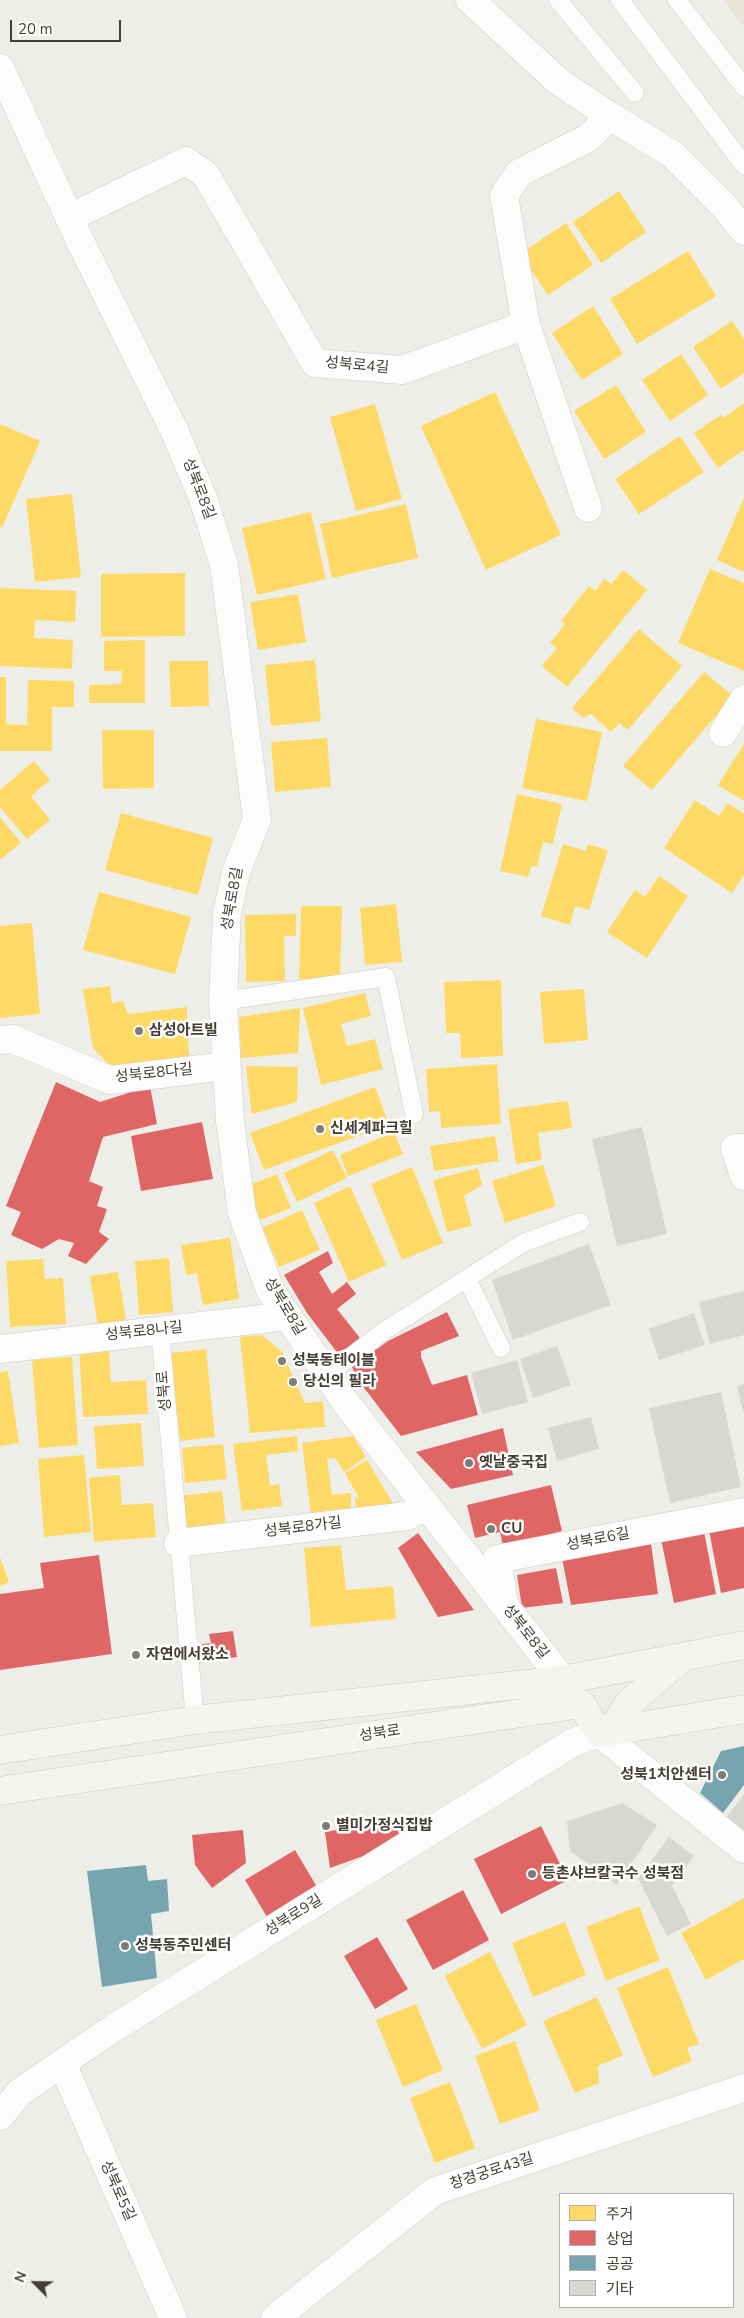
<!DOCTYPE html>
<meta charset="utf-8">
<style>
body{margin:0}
#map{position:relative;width:744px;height:2318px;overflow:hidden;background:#eeeee9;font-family:"Nunito Sans","Noto Sans KR",sans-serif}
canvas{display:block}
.legend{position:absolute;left:559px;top:2193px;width:175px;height:115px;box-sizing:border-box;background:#fff;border:1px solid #b4b2af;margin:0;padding:6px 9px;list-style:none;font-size:15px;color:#433f36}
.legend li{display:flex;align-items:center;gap:10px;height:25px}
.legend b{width:25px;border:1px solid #b4b2af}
.north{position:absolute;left:10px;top:2258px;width:50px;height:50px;-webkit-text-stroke:4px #fff;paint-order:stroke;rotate:293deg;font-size:14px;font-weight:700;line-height:20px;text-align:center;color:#433f36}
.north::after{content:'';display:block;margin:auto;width:18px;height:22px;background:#433f36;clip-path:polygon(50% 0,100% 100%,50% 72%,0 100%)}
.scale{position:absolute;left:10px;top:20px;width:111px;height:22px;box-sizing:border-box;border:2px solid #433f36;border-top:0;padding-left:6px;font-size:15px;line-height:18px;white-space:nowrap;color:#433f36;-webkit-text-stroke:4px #fff;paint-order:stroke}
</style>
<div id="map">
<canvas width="744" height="2318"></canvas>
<ul class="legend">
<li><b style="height:14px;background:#ffd966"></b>주거</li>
<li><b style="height:14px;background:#e06666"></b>상업</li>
<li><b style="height:14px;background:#76a5af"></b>공공</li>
<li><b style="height:14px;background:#d8d7d1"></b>기타</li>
</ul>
<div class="north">N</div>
<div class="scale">20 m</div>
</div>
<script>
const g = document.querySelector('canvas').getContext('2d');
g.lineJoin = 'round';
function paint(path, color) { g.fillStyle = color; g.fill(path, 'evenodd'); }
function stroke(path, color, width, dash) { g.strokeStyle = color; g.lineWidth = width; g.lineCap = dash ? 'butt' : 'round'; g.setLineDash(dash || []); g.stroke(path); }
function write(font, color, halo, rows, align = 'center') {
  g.font = font + ' "Nunito Sans","Noto Sans KR",sans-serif'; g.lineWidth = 5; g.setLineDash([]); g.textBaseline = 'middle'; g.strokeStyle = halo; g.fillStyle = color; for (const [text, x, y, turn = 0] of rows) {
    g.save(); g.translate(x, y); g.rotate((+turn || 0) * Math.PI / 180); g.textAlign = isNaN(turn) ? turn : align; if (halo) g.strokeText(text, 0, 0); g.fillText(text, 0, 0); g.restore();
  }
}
paint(new Path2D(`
 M722,0H744V27Z`), '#e8e6d9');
paint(new Path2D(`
 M619,191L646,232L601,263L573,222Z
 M566,223L593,265L548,295L520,254Z
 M688,251L716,296L637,344L610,299Z
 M593,306L623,354L582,380L552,333Z
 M732,321L744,339V373L721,389L693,347Z
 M681,354L708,395L670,421L642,380Z
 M616,385L646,432L604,459L574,411Z
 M495,392L561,535L486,570L421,426Z
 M744,403V450L718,468L694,433L721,415L723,418Z
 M375,404L402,499L356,511L330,417Z
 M0,424L40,441L2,528L0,527Z
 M680,436L704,472L639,514L615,479Z
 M72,494L81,577L35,582L26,499Z
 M744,498V572L717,560Z
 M406,504L418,558L332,578L320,524Z
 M311,512L326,579L257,595L242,528Z
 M710,569L744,583V671L678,643Z
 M623,570L647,590L567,687L542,666L557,648L550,643L565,624L561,621L589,586L595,591L604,579L611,584Z
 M185,573V636L101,637V574Z
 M0,588L76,591L75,622L35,620L34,638L73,640L72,669L0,666Z
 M298,594L306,642L258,650L250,602Z
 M639,629L682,666L628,730L619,723L611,732L591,714L583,718L572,708Z
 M145,640V703H89V685L121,684L122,671H104V641Z
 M315,660L321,721L271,726L265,665Z
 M169,661H208L209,706L171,707Z
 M704,672L733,696L652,790L623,766Z
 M0,677H6V724L27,725L28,680L74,681V707H52V751H0Z
 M536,719L602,732L587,801L522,788Z
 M102,730H154V788L103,789Z
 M327,738L331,787L275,792L271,742Z
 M744,744V801L718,785Z
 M34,761L50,780L31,796L50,820L27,839L0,807V790Z
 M517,794L562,804L553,844L543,842L537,867L531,866L528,877L500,871Z
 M695,800L719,816L728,803L744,814V875L732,893L664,848Z
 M121,813L213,838L198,895L105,870Z
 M0,817L21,843L0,860Z
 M563,844L586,851L588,844L608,850L589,910L575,906L570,925L541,916Z
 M659,876L688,896L647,958L607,932L635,890L645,897Z
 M99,892L191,917L175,974L83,950Z
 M396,904L402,962L365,965L360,908Z
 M301,906H342L340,980L299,979Z
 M296,914V936H284L285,981L246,982L245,915Z
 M32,923L40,1014L0,1018V926Z
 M501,980L503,1056L461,1058L460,1033H446L444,982Z
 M110,986L112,1003L123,1001L128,1014L187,1007L189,1057L112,1068L93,1048L83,989Z
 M584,989L588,1040L544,1044L540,992Z
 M365,993L371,1016L341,1024L347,1046L375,1039L383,1069L321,1085L303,1008Z
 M300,1008L298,1053L241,1058L239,1017Z
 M497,1064L501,1124L441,1128L440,1111L429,1112L426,1069Z
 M246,1066L298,1067L297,1102L252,1114Z
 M375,1087L389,1125L264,1170L250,1133Z
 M568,1101L572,1128L538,1133L542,1160L516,1164L508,1109Z
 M394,1132L403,1154L348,1176L340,1155Z
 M495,1136L499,1161L434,1171L430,1146Z
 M333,1150L347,1178L297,1202L284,1173Z
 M543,1165L556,1206L505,1223L492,1181Z
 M412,1167L443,1243L402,1260L371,1184Z
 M478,1168L482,1185L464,1196L472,1226L447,1232L433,1180Z
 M277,1174L291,1208L260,1220L247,1186Z
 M350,1186L386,1265L349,1282L314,1203Z
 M302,1210L320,1250L279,1267L262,1228Z
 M230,1238L239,1299L203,1305L197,1273L186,1275L181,1245Z
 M169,1258L173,1312L139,1315L135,1261Z
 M43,1259L45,1279L63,1278L66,1324L10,1327L6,1261Z
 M118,1272L126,1321L98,1326L90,1276Z
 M262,1335L282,1352L305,1403L323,1401L325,1427L250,1433L240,1337Z
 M109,1345L111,1382L146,1380L148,1414L83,1417L79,1347Z
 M206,1349L215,1437L180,1441L171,1353Z
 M72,1357L78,1445L39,1448L32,1360Z
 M8,1371L19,1443L0,1446V1372Z
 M141,1423L144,1466L97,1469L94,1426Z
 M297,1436L298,1451L266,1455L270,1486L279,1484L282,1506L242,1511L233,1444Z
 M353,1436L366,1457L344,1472L335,1458L327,1459L332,1495L351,1493V1512L311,1515L302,1443Z
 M223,1444L227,1479L185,1483L182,1448Z
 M84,1455L91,1532L44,1537L38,1459Z
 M367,1460L394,1505L356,1510L355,1498H359L345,1473Z
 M120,1475L122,1505L153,1503L156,1537L94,1542L89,1478Z
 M222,1491L226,1527L184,1531L181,1496Z
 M341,1545L346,1590L393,1586L396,1619L311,1627L304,1548Z
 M0,1557L9,1582L0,1586Z
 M744,1898V1959L706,1980L681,1933Z
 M639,1906L660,1960L606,1981L586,1927Z
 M565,1922L586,1975L533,1997L512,1943Z
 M490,1952L527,2025L482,2049L445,1976Z
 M668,1967L699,2044L687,2048L692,2061L653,2077L617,1988Z
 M597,1997L623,2055L598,2066L599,2083L575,2093L543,2021Z
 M416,2004L443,2070L403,2087L376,2020Z
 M515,2041L540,2110L500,2124L475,2056Z
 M450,2082L475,2148L435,2163L410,2098Z`), '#ffd966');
paint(new Path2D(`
 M56,1082L100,1102L150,1086L157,1124L103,1137L89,1181L103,1187L97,1206L107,1209L99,1232L109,1239L86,1264L68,1256L74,1243L59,1239L42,1249L11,1235L21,1212L6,1206Z
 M202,1122L213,1179L141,1191L131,1136Z
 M328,1251L333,1263L319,1272L332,1294L347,1282L356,1294L337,1309L360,1338L339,1355L307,1313L284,1275Z
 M447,1312L459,1336L421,1351V1357L432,1385L467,1375L478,1415L401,1436L358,1380L352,1367L388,1341Z
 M503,1428L513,1475L451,1489L416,1452Z
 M551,1485L562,1531L503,1546L500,1532L475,1538L467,1505Z
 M744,1518V1588L721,1593L708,1525Z
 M703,1526L716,1594L674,1603L660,1534Z
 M418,1533L474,1610L438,1617L398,1548Z
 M651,1544L658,1594L571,1605L562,1558Z
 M99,1555L112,1654L0,1670V1594L44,1588L40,1563Z
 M556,1568L563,1603L522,1608L517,1575Z
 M233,1631L237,1657L197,1663L194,1645L211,1643L209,1634Z
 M394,1820L402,1842L330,1868L325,1832Z
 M541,1826L568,1880L501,1914L474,1859Z
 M243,1830L246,1863L212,1888L195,1865L192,1835Z
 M295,1850L317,1887L267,1917L245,1880Z
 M463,1890L489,1940L433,1970L406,1920Z
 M377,1937L408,1989L375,2009L344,1956Z`), '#e06666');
paint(new Path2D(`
 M744,1746V1785L723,1813L700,1793L721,1751Z
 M146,1865L148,1881L167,1879L169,1911L151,1914L157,1978L102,1987L87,1871Z`), '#76a5af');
paint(new Path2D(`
 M642,1127L667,1234L617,1246L592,1139Z
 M589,1244L611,1305L513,1340L492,1280Z
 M744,1291V1335L710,1344L699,1302Z
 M694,1313L705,1345L659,1360L649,1329Z
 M557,1346L571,1385L533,1398L520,1359Z
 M517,1360L528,1402L482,1414L471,1373Z
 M744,1384V1412H743L737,1386Z
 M721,1392L741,1487L670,1503L649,1408Z
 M591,1417L599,1449L557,1461L548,1428Z
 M744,1794V1834L725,1819Z
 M622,1803L657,1825L617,1885L570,1851L567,1821Z
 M669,1837L694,1856L672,1886L691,1924L667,1936L638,1878Z`), '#d8d7d1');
const service = new Path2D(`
 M558,0L635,93
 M620,0L744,165
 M677,0L744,87
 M223,1001L386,977L414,1114
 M467,1279L501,1348
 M160,1330L195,1720
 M327,1375L384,1331L523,1243L580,1222`);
const minor = new Path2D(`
 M0,68L80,241L174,430L203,498L224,565L257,819L236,872L227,913L223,1001L230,1121L242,1213L270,1290L346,1403L563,1680
 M69,218L186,161L206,175L315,363L402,370L526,325
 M588,508L526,325L504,196L519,173L588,138L610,116
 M723,733L744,699
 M0,1040L13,1039L110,1080L226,1066
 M744,1148H735L744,1176
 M0,1349L288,1316
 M178,1543L407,1516L426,1506
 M504,1604L497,1559L744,1512
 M62,2063L173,2318
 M0,2116L20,2092L112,2029L572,1743L599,1733L744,1849
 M275,2318L435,2191L744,2088`);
const tertiary = new Path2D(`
 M470,0L558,81L610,116L672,154L724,206L744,231`);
const secondary = new Path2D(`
 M599,1733L744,1709
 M599,1733L614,1727L628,1704L680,1660
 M0,1750L195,1720L563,1680L744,1645
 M0,1791L581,1704L599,1733`);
stroke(service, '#cccbc7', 19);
stroke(minor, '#cccbc7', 29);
stroke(tertiary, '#cccbc7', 29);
stroke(secondary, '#cccbc0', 29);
stroke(service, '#fcfcfc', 18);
stroke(minor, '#fcfcfc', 28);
stroke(tertiary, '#fcfcfc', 28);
stroke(secondary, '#f5f4ee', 28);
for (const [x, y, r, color] of [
 [139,1031,5,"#7f7c75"],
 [320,1129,5,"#7f7c75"],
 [282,1361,5,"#7f7c75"],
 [293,1382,5,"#7f7c75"],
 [469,1463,5,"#7f7c75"],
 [491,1529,5,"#7f7c75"],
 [136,1655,5,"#7f7c75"],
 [722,1775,5,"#7f7c75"],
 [326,1826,5,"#7f7c75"],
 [532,1874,5,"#7f7c75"],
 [125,1946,5,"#7f7c75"]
]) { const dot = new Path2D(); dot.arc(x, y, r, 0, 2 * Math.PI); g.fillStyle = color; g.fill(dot); stroke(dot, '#fff', 2); }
write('15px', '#433f36', '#fff', [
 ["성북로4길",357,366,5],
 ["성북로8길",198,489,69],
 ["성북로8길",233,899,-80],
 ["성북로8다길",154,1074,-6],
 ["성북로8길",284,1307,59],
 ["성북로8나길",144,1332,-6],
 ["성북로",165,1391,-95],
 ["성북로8가길",303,1528,-7],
 ["성북로6길",598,1540,-11],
 ["성북로8길",525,1632,52],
 ["성북로",380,1734,-9],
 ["성북로9길",294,1916,-32],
 ["창경궁로43길",492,2172,-18],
 ["성북로5길",117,2191,66]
]);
write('bold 15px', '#433f36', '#fff', [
 ["삼성아트빌",149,1031],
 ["신세계파크힐",330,1129],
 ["성북동테이블",292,1361],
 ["당신의 필라",303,1382],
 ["옛날중국집",479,1463],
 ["CU",501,1529],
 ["자연에서왔소",146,1655],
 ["성북1치안센터",712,1775,"right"],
 ["별미가정식집밥",336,1826],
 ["등촌샤브칼국수 성북점",542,1874],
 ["성북동주민센터",135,1946]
], 'left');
</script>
